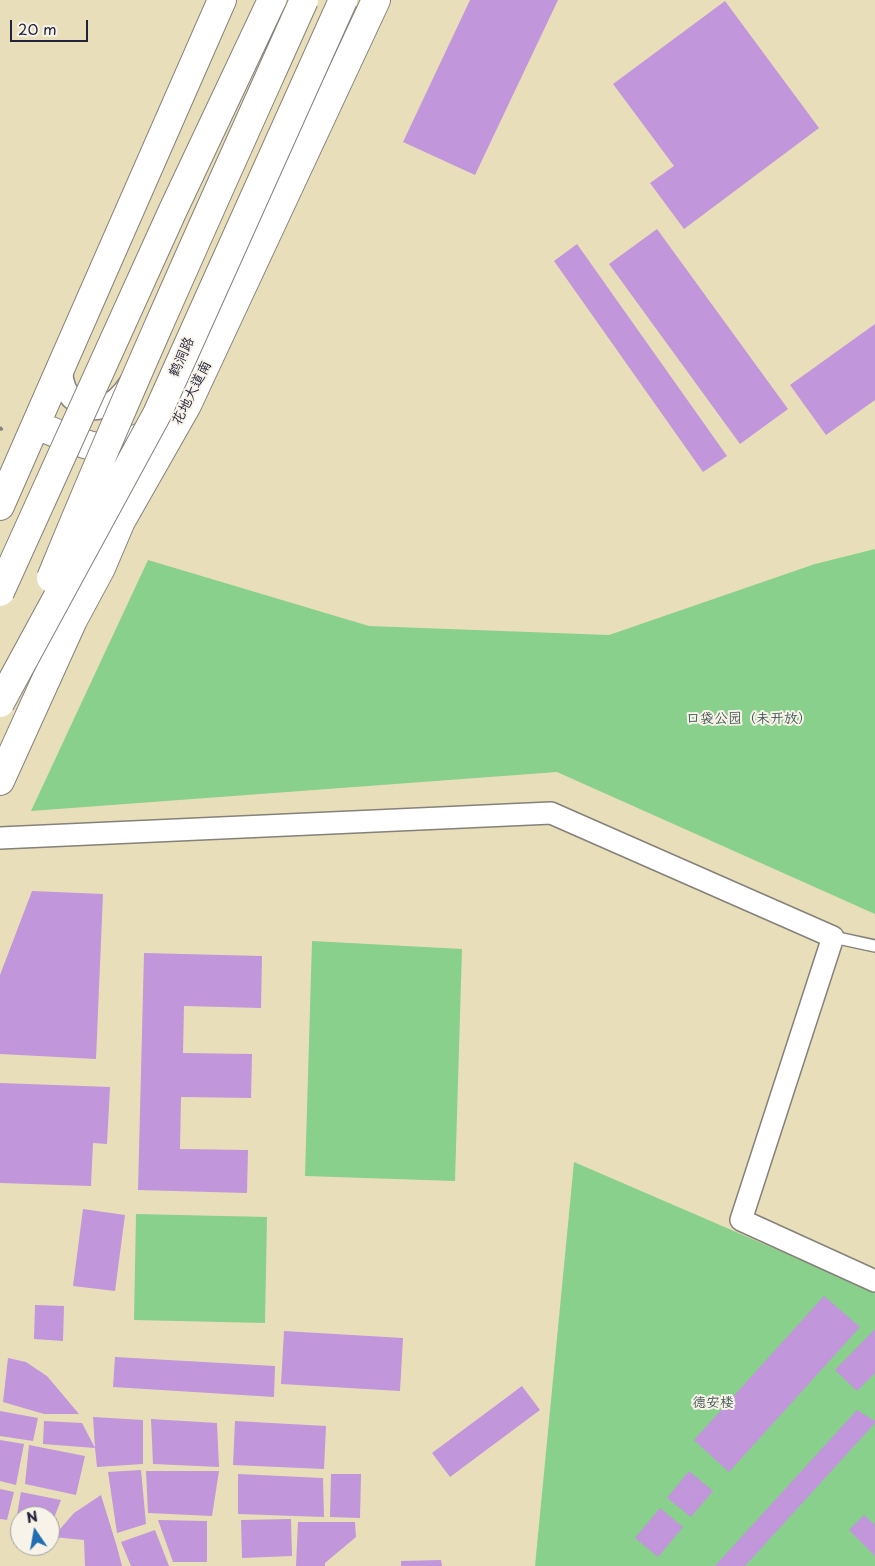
<!DOCTYPE html>
<meta charset="utf-8">
<style>
body{margin:0}
#map{position:relative;width:875px;height:1566px;overflow:hidden;background:#e8dfba;font-family:"Playpen Sans",sans-serif}
canvas{display:block}
.north{position:absolute;left:10px;top:1506px;width:50px;height:50px;box-sizing:border-box;background:#f7f3e8;border:1px solid #a29fa3;border-radius:50%;rotate:348deg;font-size:14px;font-weight:700;line-height:20px;text-align:center;color:#22223b}
.north::after{content:'';display:block;margin:auto;width:18px;height:22px;background:#1f6fb2;clip-path:polygon(50% 0,100% 100%,50% 72%,0 100%)}
.scale{position:absolute;left:10px;top:20px;width:78px;height:22px;box-sizing:border-box;border:2px solid #22223b;border-top:0;padding-left:6px;font-size:15px;line-height:18px;white-space:nowrap;color:#22223b;-webkit-text-stroke:4px #f7f3e8;paint-order:stroke}
</style>
<div id="map">
<canvas width="875" height="1566"></canvas>
<div class="north">N</div>
<div class="scale">20 m</div>
</div>
<script>
const g = document.querySelector('canvas').getContext('2d');
g.lineJoin = 'round';
function paint(path, color) { g.fillStyle = color; g.fill(path, 'evenodd'); }
function stroke(path, color, width, dash) { g.strokeStyle = color; g.lineWidth = width; g.lineCap = dash ? 'butt' : 'round'; g.setLineDash(dash || []); g.stroke(path); }
function write(font, color, halo, rows, align = 'center') {
  g.font = font + ' "Playpen Sans","LXGW WenKai TC",sans-serif'; g.lineWidth = 4; g.setLineDash([]); g.textBaseline = 'middle'; g.strokeStyle = halo; g.fillStyle = color; for (const [text, x, y, turn = 0] of rows) {
    g.save(); g.translate(x, y); g.rotate((+turn || 0) * Math.PI / 180); g.textAlign = isNaN(turn) ? turn : align; if (halo) g.strokeText(text, 0, 0); g.fillText(text, 0, 0); g.restore();
  }
}
paint(new Path2D(`
 M875,549V914L557,772L31,811L148,560L369,626L609,635L815,564Z
 M312,941L462,949L455,1181L305,1176Z
 M574,1162L875,1292V1566H535Z
 M136,1214L267,1217L265,1323L134,1320Z`), '#88d08c');
paint(new Path2D(`
 M470,0H558L475,175L403,142Z
 M725,1L819,128L684,229L650,183L674,166L613,84Z
 M657,229L788,409L740,444L609,264Z
 M577,244L727,456L703,472L554,261Z
 M875,324V400L826,435L790,385Z
 M32,891L103,894L96,1059L0,1054V975Z
 M144,953L262,956L261,1008L184,1006L183,1053L252,1054L251,1098L181,1097L180,1149L248,1150L247,1193L138,1190Z
 M0,1083L110,1087L107,1144L93,1143L91,1186L0,1183Z
 M83,1209L125,1215L115,1291L73,1286Z
 M824,1296L860,1327L729,1472L694,1440Z
 M35,1305L64,1306L63,1341L34,1339Z
 M875,1329V1373L857,1391L835,1370Z
 M284,1331L403,1338L400,1391L281,1384Z
 M115,1357L275,1366L274,1397L113,1387Z
 M8,1358L26,1362L47,1376L79,1414H44L3,1402Z
 M522,1386L540,1410L450,1477L432,1453Z
 M857,1410L875,1421V1423L745,1566H715Z
 M0,1411L38,1418L33,1441L0,1436Z
 M93,1417L143,1420V1464L97,1467L95,1448L43,1444L44,1421L82,1423L95,1448Z
 M151,1419L217,1423L219,1467L153,1464Z
 M235,1421L326,1426L324,1469L233,1465Z
 M0,1440L24,1444L16,1485L0,1481Z
 M29,1445L85,1456L76,1495L25,1484Z
 M141,1470L146,1524L117,1533L108,1472Z
 M146,1471H219L212,1516L148,1513Z
 M689,1471L713,1491L691,1517L667,1498Z
 M238,1474L323,1478L324,1517L238,1514Z
 M331,1474H361L360,1518L330,1517Z
 M0,1489L14,1492L7,1520L0,1519Z
 M21,1492L61,1500L50,1528V1516H20V1527L15,1526Z
 M101,1495L117,1547L122,1566H85L84,1540L53,1537L74,1513Z
 M660,1508L683,1527L658,1557L635,1538Z
 M864,1515L875,1525V1556L849,1530Z
 M291,1519L292,1556L242,1558L241,1520Z
 M158,1520L207,1521V1562H173Z
 M298,1522H355L356,1537L325,1563V1566H296Z
 M155,1530L169,1566H131L121,1542Z
 M441,1560L442,1566H401V1561Z`), '#c196db');
const lane = new Path2D(`
 M833,937L875,946`);
const street = new Path2D(`
 M64,362C63,368 61,375 63,381C66,397 83,412 100,408C112,405 123,394 130,383
 M0,838L551,813L833,937L741,1220L875,1281`);
const secondary = new Path2D(`
 M36,425C54,432 73,441 92,446C115,451 140,438 160,428
 M0,506L222,0
 M0,781L73,620L101,568L121,521L187,405L376,0`);
stroke(lane, '#85807a', 14);
stroke(street, '#85807a', 24);
stroke(secondary, '#85807a', 30);
stroke(new Path2D(`
 M0,427L4,433`), '#85807a', 3, [4, 4]);
stroke(lane, '#fff', 11);
stroke(street, '#fff', 21);
stroke(secondary, '#fff', 28);
const primaryBridge = new Path2D(`
 M51,578C131,383 218,192 304,0
 M0,592L173,210L272,0
 M0,703L157,414L343,0`);
stroke(primaryBridge, '#85807a', 30, []);
stroke(primaryBridge, '#fff', 28);
write('14px', '#22223b', '#f7f3e8', [
 ["鹤洞路",182,357,-66],
 ["花地大道南",192,393,-63]
]);
write('14px', '#415653', '#f7f3e8', [
 ["口袋公园（未开放）",749,719],
 ["德安楼",713,1403]
]);
</script>
